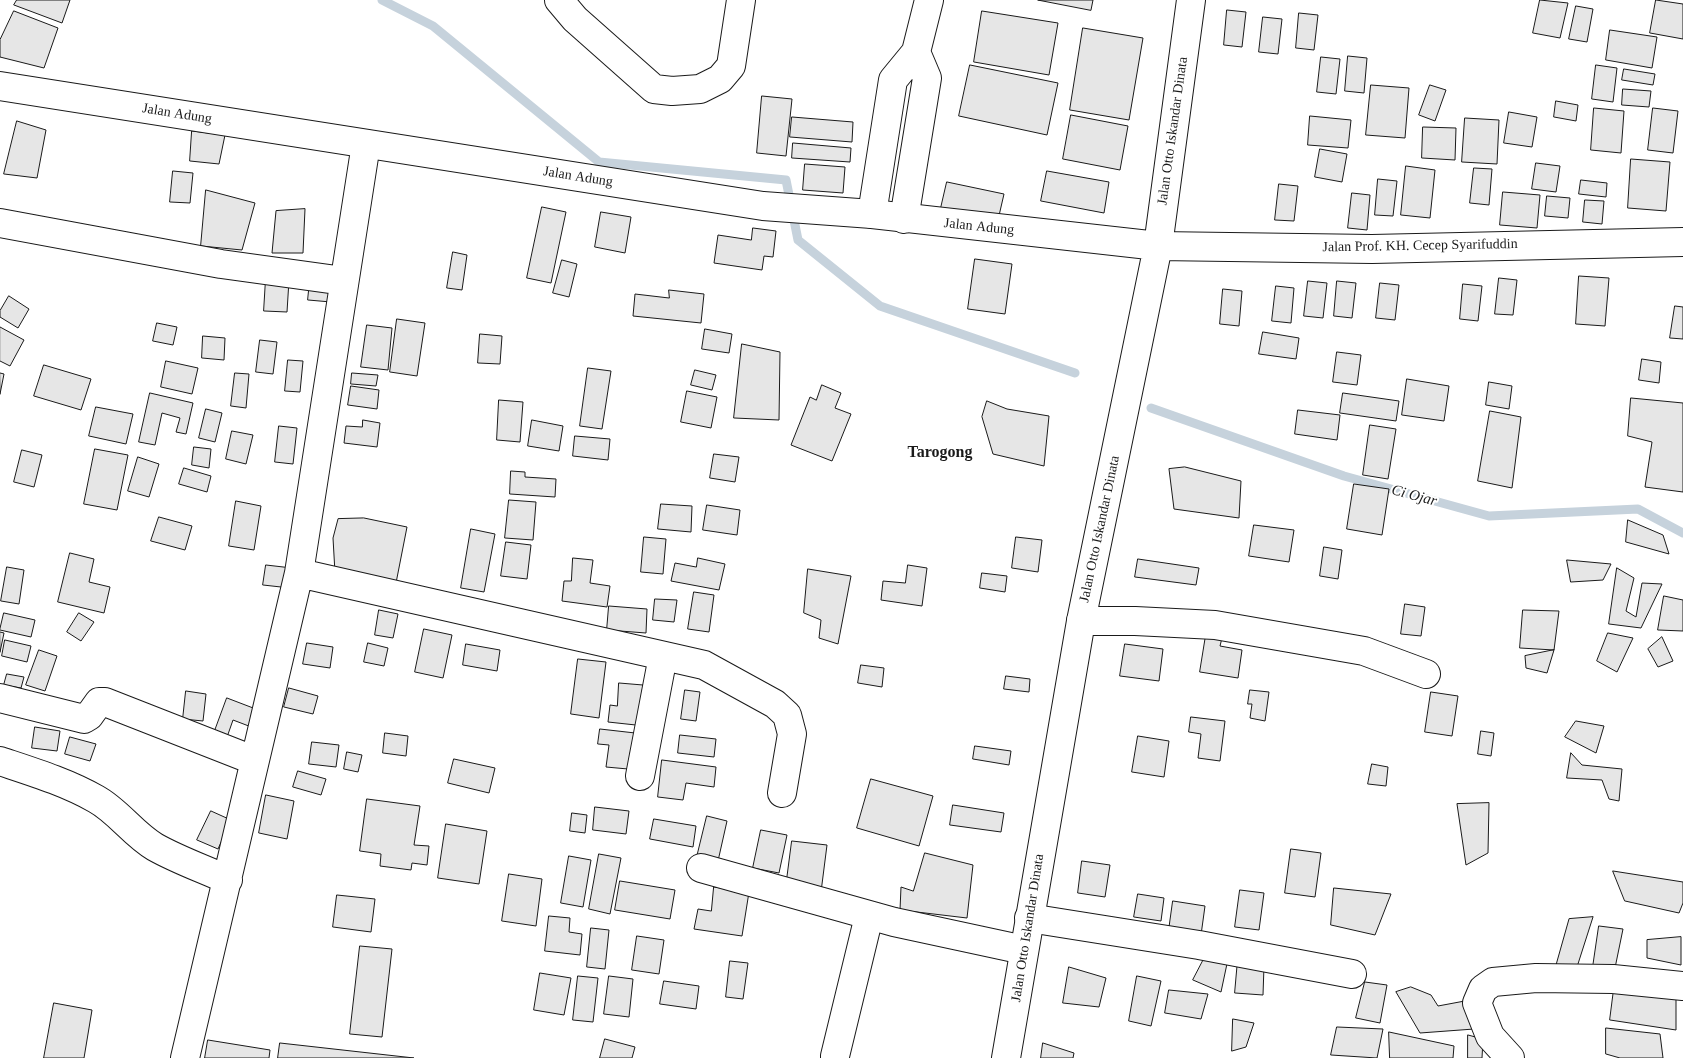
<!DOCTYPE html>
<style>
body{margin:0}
canvas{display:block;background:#fff}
</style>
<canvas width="1683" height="1058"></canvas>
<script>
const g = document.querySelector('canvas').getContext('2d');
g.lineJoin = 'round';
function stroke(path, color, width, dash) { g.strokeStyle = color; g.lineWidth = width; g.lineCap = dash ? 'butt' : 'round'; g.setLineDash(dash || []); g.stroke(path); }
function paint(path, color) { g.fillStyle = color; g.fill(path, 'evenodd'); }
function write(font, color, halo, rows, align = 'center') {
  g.font = font + ' Georgia,serif'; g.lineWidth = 4; g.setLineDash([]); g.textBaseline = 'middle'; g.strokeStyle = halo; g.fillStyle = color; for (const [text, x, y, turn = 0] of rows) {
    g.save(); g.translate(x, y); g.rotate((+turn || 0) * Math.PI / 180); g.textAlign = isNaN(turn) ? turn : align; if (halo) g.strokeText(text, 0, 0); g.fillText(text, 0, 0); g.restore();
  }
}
stroke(new Path2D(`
 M382,0L433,26L599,162L786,180L798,240L880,306L1075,373
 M1151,408L1344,476L1489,516L1638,509L1683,533`), '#c6d2dc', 9);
const building = new Path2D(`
 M17,0H70L62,23L14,5Z
 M1038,0H1093L1091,10Z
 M1540,0L1568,3L1560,38L1533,33Z
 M1656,0L1683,4V39L1650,33Z
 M1576,6L1593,9L1587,42L1569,39Z
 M1227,10L1246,12L1242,47L1224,45Z
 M14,11L58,28L44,68L0,57V40Z
 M982,11L1058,23L1049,75L974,62Z
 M1299,13L1318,15L1314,50L1296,48Z
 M1263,17L1282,19L1278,54L1259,52Z
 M1083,28L1143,38L1129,120L1070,110Z
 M1610,30L1657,37L1652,68L1606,60Z
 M1348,56L1367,58L1364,93L1345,91Z
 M1321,57L1340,59L1336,94L1317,92Z
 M970,65L1058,83L1047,135L959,116Z
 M1596,65L1617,68L1613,102L1592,99Z
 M1624,69L1655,74L1653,85L1622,80Z
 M1371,85L1409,88L1405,138L1366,135Z
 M1430,85L1446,90L1435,121L1419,115Z
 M1623,89L1651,91L1649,107L1622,105Z
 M762,96L792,99L786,156L757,153Z
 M1556,101L1578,105L1576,121L1554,117Z
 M1594,108L1624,111L1621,153L1591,150Z
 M1653,108L1678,111L1673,153L1648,150Z
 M1509,112L1537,117L1532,147L1504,143Z
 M1071,115L1128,126L1120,170L1063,159Z
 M1310,116L1351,120L1348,148L1308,145Z
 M792,117L853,122L852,142L790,137Z
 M1465,118L1499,120L1497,164L1462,162Z
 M17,121L46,130L37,178L4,174Z
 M1423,127L1456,128L1455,160L1422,158Z
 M192,131L225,135L219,164L190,161Z
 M793,143L851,148L850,162L792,158Z
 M1320,149L1347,154L1342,182L1315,177Z
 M1631,159L1670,162L1666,211L1628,208Z
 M1536,163L1560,166L1556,192L1532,189Z
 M805,164L845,167L843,193L803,190Z
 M1406,166L1435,170L1430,218L1401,215Z
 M1474,168L1492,169L1489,205L1470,203Z
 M173,171L193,173L190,203L170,202Z
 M1047,171L1109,182L1104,213L1041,201Z
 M1378,179L1397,181L1393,216L1375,215Z
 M1581,180L1607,183L1606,197L1579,194Z
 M947,182L1004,194L998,220L941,208Z
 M1279,184L1298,186L1294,221L1275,220Z
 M206,190L255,203L242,250L201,246Z
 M1503,192L1540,195L1537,228L1500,225Z
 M1352,193L1370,195L1367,230L1348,228Z
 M1547,196L1570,198L1568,218L1545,216Z
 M1585,200L1604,201L1602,224L1583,222Z
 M542,207L566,212L551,283L527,278Z
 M305,209L303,253H272L276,211Z
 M601,212L631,217L625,253L595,247Z
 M753,228L776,231L773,257L764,256L762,270L714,263L718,235L751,240Z
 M453,252L467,255L462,290L447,288Z
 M975,259L1012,264L1005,314L968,309Z
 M562,260L577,264L569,297L553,293Z
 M1579,276L1609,278L1605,326L1576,324Z
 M266,278L289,280L287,312L264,311Z
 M1499,278L1517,280L1513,315L1495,314Z
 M310,280L332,283L331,302L308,300Z
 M1308,281L1327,283L1323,318L1304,316Z
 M1337,281L1356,283L1352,318L1334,316Z
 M1380,283L1399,285L1395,320L1376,318Z
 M1463,284L1482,286L1478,321L1460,319Z
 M1276,286L1294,288L1291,323L1272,321Z
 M1223,289L1242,291L1239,326L1220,324Z
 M669,290L704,294L701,323L633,316L635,294L669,298Z
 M9,296L29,309L18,328L0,317V311Z
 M1675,306L1683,307V339L1670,338Z
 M397,319L425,323L417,376L390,372Z
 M157,323L177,327L173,345L153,341Z
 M367,325L392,328L388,370L361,367Z
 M0,327L24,340L10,366L0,361Z
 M705,329L732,334L729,353L702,349Z
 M1263,332L1299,338L1296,359L1259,354Z
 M480,334L502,336L500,364L478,363Z
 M203,336L225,338L224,360L202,358Z
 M260,340L277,342L273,374L256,372Z
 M742,344L780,352L779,420L734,418Z
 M1337,352L1361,355L1357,385L1333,382Z
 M1642,359L1661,362L1659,383L1639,380Z
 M288,360L303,361L300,392L285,391Z
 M166,361L198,368L192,394L161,387Z
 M44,365L91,379L81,410L34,396Z
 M588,368L611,371L602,429L580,426Z
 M695,370L716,375L712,390L691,385Z
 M0,373L4,374L0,394Z
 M235,373L249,374L246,408L231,406Z
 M352,373L378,375L376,386L351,384Z
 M1407,379L1449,386L1444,421L1402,415Z
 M1489,382L1512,386L1509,409L1486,405Z
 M822,385L841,393L835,408L851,414L832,461L791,445L810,397L816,400Z
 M351,386L379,390L377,409L348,405Z
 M687,391L717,397L711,428L681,422Z
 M150,393L193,403L186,434L176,432L180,418L162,413L155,445L139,442Z
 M1343,393L1399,401L1396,421L1340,413Z
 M1631,398L1683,403V492L1645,487L1652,442L1628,436Z
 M499,400L523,402L520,442L497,440Z
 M987,401L1007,409L1049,416L1044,466L993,454L982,417Z
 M96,407L133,414L126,444L89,436Z
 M206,409L222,413L215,442L199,438Z
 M1298,410L1340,415L1337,440L1295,434Z
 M1490,411L1521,417L1512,488L1478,481Z
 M363,420L380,423L377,447L344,443L346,426L362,427Z
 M532,420L563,426L559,451L528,446Z
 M1370,425L1396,429L1388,479L1363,475Z
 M279,426L297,428L293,464L275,462Z
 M232,431L253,435L246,464L226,459Z
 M575,436L610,439L608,460L573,456Z
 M194,447L211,449L209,468L192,465Z
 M95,449L128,455L117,510L84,504Z
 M22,450L42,455L34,487L14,482Z
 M714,454L739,457L735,482L710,478Z
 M138,457L159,464L149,497L128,491Z
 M1185,467L1241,481L1239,518L1174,509L1169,469Z
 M184,468L211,476L207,492L179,484Z
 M511,471L525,472V477L556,479L555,497L510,494Z
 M1354,484L1389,489L1382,535L1347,529Z
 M509,500L536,502L533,540L505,538Z
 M236,501L261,506L254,550L229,546Z
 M661,504L692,506L691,532L658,529Z
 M707,505L740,510L737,535L703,530Z
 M159,517L192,526L185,550L151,541Z
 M364,518L407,527L396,583L335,573L333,538L338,519Z
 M1628,520L1663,535L1669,554L1626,542Z
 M1254,525L1294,530L1289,562L1249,556Z
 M471,529L495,534L484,592L461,588Z
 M644,537L666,539L663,574L641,572Z
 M1016,537L1042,540L1038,572L1012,568Z
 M506,542L531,545L527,579L501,576Z
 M1324,547L1342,550L1338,579L1320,576Z
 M70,553L94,559L89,582L110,587L104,613L58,602Z
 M573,558L593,560L590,583L610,586L607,607L562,601L564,581H571Z
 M698,558L725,564L719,590L671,581L675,563L696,567Z
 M1138,559L1199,568L1196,585L1135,577Z
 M1567,560L1611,564L1603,580L1571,582Z
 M266,565L292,568L290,588L263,585Z
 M908,565L927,568L922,606L881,600L883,581L905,583Z
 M7,567L24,570L19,604L1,601Z
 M1617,568L1634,578L1626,611L1636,617L1642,583L1662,584L1641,628L1609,624Z
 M808,569L851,576L838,644L819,638L821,620L804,613Z
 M982,573L1007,576L1005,592L980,588Z
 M694,592L714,595L709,632L688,629Z
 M1664,596L1683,600V631L1658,630Z
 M655,599L677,600L674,622L653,620Z
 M1405,604L1425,607L1421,636L1401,634Z
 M609,606L647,609L646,633L607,630Z
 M379,610L398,614L393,638L375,635Z
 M1523,610L1559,611L1554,650L1520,648Z
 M4,613L35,620L31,637L0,630Z
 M79,613L94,622L81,641L67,632Z
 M424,629L452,635L443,678L415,672Z
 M0,632L4,633L0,652Z
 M1608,633L1633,638L1617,672L1597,661Z
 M1206,635L1222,638L1220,646L1242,650L1238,678L1200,672Z
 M1662,637L1673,661L1658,667L1648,649Z
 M5,640L31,646L27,662L2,656Z
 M307,643L333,647L330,668L303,664Z
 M368,643L388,648L384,666L364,662Z
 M466,644L500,650L497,671L463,665Z
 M1125,644L1163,649L1159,681L1120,676Z
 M39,650L57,656L45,691L26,685Z
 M1554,650L1547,673L1526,668L1525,656Z
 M578,659L606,662L599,718L571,714Z
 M861,665L884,668L882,687L858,683Z
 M7,674L24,677L21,688L4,685Z
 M1006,676L1030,679L1029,692L1004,689Z
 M619,683L643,685L640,708L645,726L608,722L610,705L617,706Z
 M289,688L318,696L313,714L284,707Z
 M685,690L700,692L696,721L681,719Z
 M1250,690L1269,692L1265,721L1250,718L1252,704H1248Z
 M186,691L206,694L203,721L183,719Z
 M1431,692L1458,696L1452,736L1425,732Z
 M227,698L261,711L254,728L233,720L226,740L213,736Z
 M1191,717L1225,721L1220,761L1198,758L1201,734L1189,732Z
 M1576,721L1604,726L1596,753L1565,737Z
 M35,727L60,731L57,751L32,748Z
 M600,729L644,734L642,749L631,748L628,769L606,767L609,745L598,744Z
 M1481,731L1494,733L1491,756L1478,754Z
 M385,733L408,736L406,756L383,753Z
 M680,735L716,739L714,757L678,753Z
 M1138,736L1169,741L1164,777L1132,772Z
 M70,737L96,744L90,761L65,754Z
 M312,742L339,745L336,767L309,764Z
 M975,746L1011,751L1009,765L973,759Z
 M347,752L362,755L358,772L344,769Z
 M1571,753L1582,765L1622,769L1619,801L1609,799L1602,780L1567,778Z
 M454,759L495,768L489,793L448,783Z
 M662,760L716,767L714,787L686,783L683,800L658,797Z
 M1372,764L1388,767L1386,786L1368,784Z
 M298,771L326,779L321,795L293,787Z
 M871,779L933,796L919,846L857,828Z
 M266,795L294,801L287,839L259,833Z
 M367,799L420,806L414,845L429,846L427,865L412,863L411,870L380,866L381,854L360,851Z
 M1489,803L1488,853L1466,865L1457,804Z
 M953,805L1004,813L1001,832L950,825Z
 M595,807L629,811L626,834L593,830Z
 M211,811L231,820L218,849L197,840Z
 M572,813L587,815L585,833L570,831Z
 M707,816L727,821L718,861L697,857Z
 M654,819L696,826L693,847L650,839Z
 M446,824L487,831L479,884L438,878Z
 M761,830L787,835L779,873L753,868Z
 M792,841L827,845L821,892L786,887Z
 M1291,849L1321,853L1315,897L1285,893Z
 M925,853L973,865L967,918L900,910L901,887L913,891Z
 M599,854L621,858L610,914L589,909Z
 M569,856L591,860L583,907L561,903Z
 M1082,861L1110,865L1105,897L1078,893Z
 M1613,871L1683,882V903L1679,913L1625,901Z
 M509,874L542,879L536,926L502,921Z
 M620,881L675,890L670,919L615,910Z
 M714,887L749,892L742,936L694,929L698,909L711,911Z
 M1334,888L1391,894L1375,935L1331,925Z
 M1240,890L1264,893L1259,930L1235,927Z
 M1138,894L1164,898L1161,921L1134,917Z
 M337,895L375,899L371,932L333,927Z
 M1173,901L1205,906L1201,935L1169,930Z
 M549,916L570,918L569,932L582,934L580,955L545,951Z
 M1593,917L1577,967L1556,965L1569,919Z
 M1599,926L1623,929L1615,968L1593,967Z
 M591,928L609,930L605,969L587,967Z
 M637,936L664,940L659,974L632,970Z
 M1681,937V965L1647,958V940Z
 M360,946L392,949L382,1037L350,1034Z
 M1206,955L1228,959L1221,992L1193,980Z
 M1238,959L1264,966L1263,995L1235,993Z
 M730,961L748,963L743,999L726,997Z
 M1069,967L1106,978L1099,1007L1063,1003Z
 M540,973L571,978L564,1015L534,1010Z
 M578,976L598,978L593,1022L573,1020Z
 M609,976L633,979L629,1017L604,1014Z
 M1137,976L1161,981L1151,1026L1129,1021Z
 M664,981L699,986L696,1009L660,1004Z
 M1365,982L1387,985L1380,1023L1356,1018Z
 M1411,987L1431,995L1438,1006L1470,1000L1474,1029L1420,1033L1396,992Z
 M1614,989L1676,995V1030L1610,1020Z
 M1169,990L1208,994L1201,1019L1165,1013Z
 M54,1003L92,1010L84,1058H44Z
 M1233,1019L1254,1023L1246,1047L1232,1051Z
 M1337,1027L1383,1029L1377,1058L1331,1055Z
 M1606,1028L1660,1034L1663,1058H1620L1606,1054Z
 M1389,1032L1454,1046L1453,1058H1390Z
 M1468,1035L1483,1039L1482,1058H1468Z
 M605,1039L635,1047L632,1058H600Z
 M208,1040L270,1050L269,1058H205Z
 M280,1043L414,1058H278Z
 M1043,1043L1074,1053L1073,1058H1041Z`);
paint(building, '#e6e6e6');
stroke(building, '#1a1a1a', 1);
const minor = new Path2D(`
 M559,0L575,19L654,89L672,91L700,89L720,79L731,66L741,0
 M872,214L893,80L916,52L929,0
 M904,219L927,78L916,52
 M0,223L221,264L344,281
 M299,573L704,665L775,704L787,715L792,734L782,793
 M1081,621H1135L1215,625L1364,651L1426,674
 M0,698L84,719L89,716L99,702H105L253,760
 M0,761C33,772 66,782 96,799C118,811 133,834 155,847C178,860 204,869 228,880
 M640,776L663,656
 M701,868L894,922L1024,950
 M1029,918L1199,945L1352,974
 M835,1056L869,916
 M185,1058L299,573L366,144
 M1510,1058L1490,1036L1477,1003L1483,989L1493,982L1536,978L1613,979L1683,986`);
const major = new Path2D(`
 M0,86L763,206L872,214L1158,246L1372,249L1683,242
 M1006,1058L1081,621L1158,246L1191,0`);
stroke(minor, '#1a1a1a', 30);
stroke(major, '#1a1a1a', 30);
stroke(minor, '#fff', 28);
stroke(major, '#fff', 28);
write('14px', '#1a1a1a', '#fff', [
 ["Jalan Adung",177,114,9],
 ["Jalan Otto Iskandar Dinata",1173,131,-82],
 ["Jalan Adung",578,177,9],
 ["Jalan Adung",979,227,6],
 ["Jalan Prof. KH. Cecep Syarifuddin",1420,246,-1],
 ["Jalan Otto Iskandar Dinata",1100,529,-78],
 ["Jalan Otto Iskandar Dinata",1028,928,-81]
]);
write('italic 15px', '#1a1a1a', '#fff', [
 ["Ci Ojar",1414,496,15]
]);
write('bold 16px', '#1a1a1a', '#fff', [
 ["Tarogong",940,453]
]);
</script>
